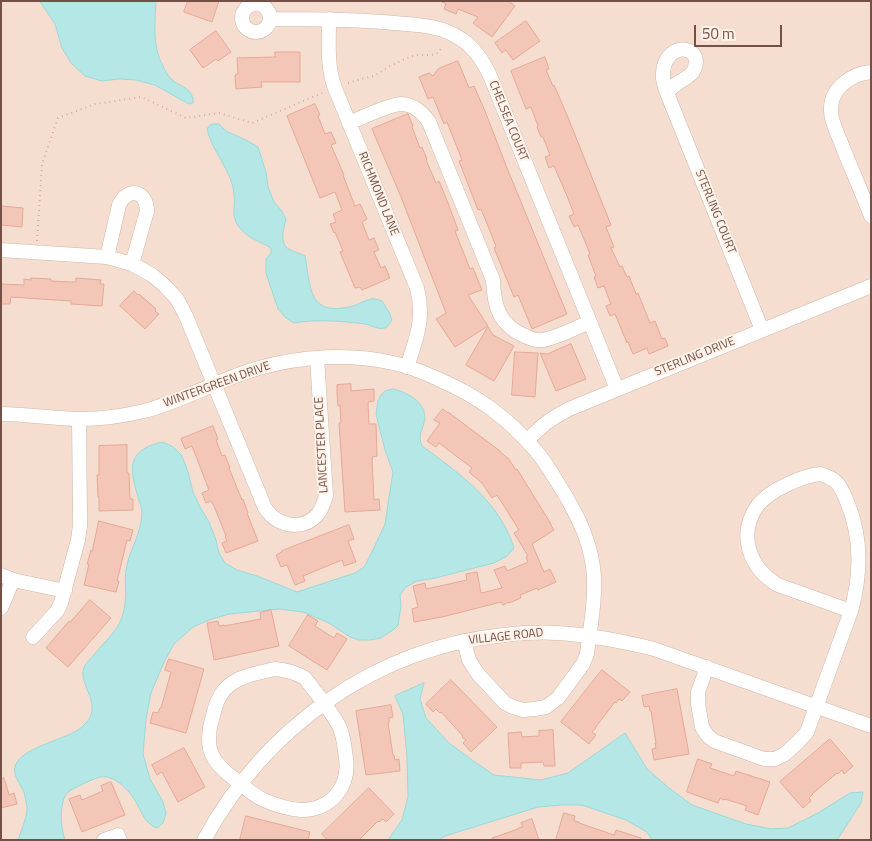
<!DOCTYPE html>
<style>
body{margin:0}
#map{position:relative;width:872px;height:841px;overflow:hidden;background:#fdeee1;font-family:"Titillium Web",sans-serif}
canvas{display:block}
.frame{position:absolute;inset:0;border:2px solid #755047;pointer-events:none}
.scale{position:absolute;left:694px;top:25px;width:88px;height:22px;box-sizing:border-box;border:2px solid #755047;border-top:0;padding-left:6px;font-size:15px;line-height:18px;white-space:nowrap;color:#755047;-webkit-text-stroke:4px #fff2e8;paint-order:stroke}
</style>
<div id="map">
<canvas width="872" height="841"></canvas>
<div class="frame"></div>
<div class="scale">50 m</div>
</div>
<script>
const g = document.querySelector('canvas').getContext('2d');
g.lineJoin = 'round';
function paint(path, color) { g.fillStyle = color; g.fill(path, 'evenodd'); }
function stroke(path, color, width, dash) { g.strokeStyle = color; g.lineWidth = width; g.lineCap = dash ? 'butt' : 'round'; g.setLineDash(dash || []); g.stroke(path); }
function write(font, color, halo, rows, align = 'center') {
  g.font = font + ' "Titillium Web",sans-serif'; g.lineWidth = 4; g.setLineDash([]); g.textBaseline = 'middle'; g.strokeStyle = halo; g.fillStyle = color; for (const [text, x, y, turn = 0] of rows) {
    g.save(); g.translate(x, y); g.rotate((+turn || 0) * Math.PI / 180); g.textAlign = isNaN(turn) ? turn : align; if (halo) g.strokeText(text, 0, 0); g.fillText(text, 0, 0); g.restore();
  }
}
paint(new Path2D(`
 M1,1H871V840H1Z`), '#f5decf');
const water = new Path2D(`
 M40,1H156C155,23 152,46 163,66C165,70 168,76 171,79C180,87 194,88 193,103L189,104L155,85L136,80L119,79L102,81L85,76L71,63L62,48L55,24Z
 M213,124H219L226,131L246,140L258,147L266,172L268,187L274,202L281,210L286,219C284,227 280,240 286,247C290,251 300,253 305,256C311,288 308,318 353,306C359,304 365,300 371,299C374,298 379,300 382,301L389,312L392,320C389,324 388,328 384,328C378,330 371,325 365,324C341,321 317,319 294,323L286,318L278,309L266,273V259L271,253V248C260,241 248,239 239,227C230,215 236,207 234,194C232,170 212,152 207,129L209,126Z
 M394,389C409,393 429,404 424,423C421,433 418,436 422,446C459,473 500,502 514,548L507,556L494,563L435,578L417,581L406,587L400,595L401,606L398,625L393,630L381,638L370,640H359L350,637L329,623L303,612L279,609L229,614L209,620L193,627L174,644L164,662L151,693L146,719L143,754L150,779L163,802L166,813L163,823L157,828C144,824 141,809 134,799C128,789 113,774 100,777C93,779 85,783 79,786C71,790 65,792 63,802C60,814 61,828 65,840H18C21,831 28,815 27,807C26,802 25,796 24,792C20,783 11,774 16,764C25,746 66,740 82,727C107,706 77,686 84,667C86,663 91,658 94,655C108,637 122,629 125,604C127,593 124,581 126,570C129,550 142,533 142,512C142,507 139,502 138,497C135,487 131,474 133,463C136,450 150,445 162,442L172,446L182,456L188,472L193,492L200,507L209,522L216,540L219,553L225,563L237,570L257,576L297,592L355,573L364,567L372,552L385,524L393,472L385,450L376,414L378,401L381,395L385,391Z
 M424,683L420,699L426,718L449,743L472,760L494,775L541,780L568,773L625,733L647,769L669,788L692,805L746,824L771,829L788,828L818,813L850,793L863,792L861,803L837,840H652L647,832L626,820L582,805H562L538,807L445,836L439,840H388L402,820L408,797L407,757L403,714L395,696Z`);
paint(water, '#b5e7e6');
stroke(water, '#9bd9d9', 1);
const building = new Path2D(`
 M188,1H219L212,22L184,12Z
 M440,1H508L515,6L492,37L473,23L478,17L458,9L456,14L444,9L446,4Z
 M526,21L540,41L513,60L506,50L502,53L495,43Z
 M216,31L231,52L218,61L216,59L203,68L190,50Z
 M275,52H300V82H261L262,87L236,89L235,75L238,74L237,58L275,57Z
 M545,57L549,69L546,70L553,86L554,85L567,115L611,225L606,227L614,247L611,248L620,267L622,266L627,277L629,276L636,294L638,293L650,323L655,321L662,339L665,338L668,346L649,354L647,348L633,354L628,342L627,343L615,314L610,316L606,306L611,304L604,286L598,288L594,277L596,276L588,255L590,254L586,244L578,225L574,227L569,216L574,214L567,196L554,166L549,168L545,157L550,155L543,137H541L537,127L538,126L531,107L526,109L511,71Z
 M458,61L469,88L474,86L485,111L507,168L567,314L532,329L518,295L514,297L503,270L494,248L496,247L490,231L481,209L478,210L459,161L462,160L447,122L444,124L433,97L428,99L419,77L429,73L433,76L438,69Z
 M315,104L320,115L318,116L325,134L331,132L336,143L331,145L344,175H343L355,206L360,204L367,219L362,222L369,240L374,238L379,250L374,252L381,268L385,266L390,278L362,290L360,287L355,288L340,252L343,251L335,232L334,233L330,224L336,222L333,214L342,210L335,192L320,198L287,116Z
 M408,114L413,126L412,127L420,148L422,147L427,159L426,160L436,183L439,181L448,203L458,230L455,231L470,269L473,268L482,290L468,295L488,326L455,347L436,319L446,313L401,197L372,129Z
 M1,206L23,208L22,227L1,225Z
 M31,278L51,279V281L71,282H76V278L101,280L100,284H104L102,306L71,304V301L11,297L10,304H1V284L24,285V279L31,280Z
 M134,291L138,295L139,294L156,309L155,311L159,314L145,329L120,306Z
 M488,327L493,335L514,346L494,381L466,365Z
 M571,344L586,379L556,391L540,353L547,354Z
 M515,352L538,353L535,397L512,395Z
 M351,384V391L374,389V401L368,402L369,424H376L377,456L372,457L374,500L379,499L380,510L345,512L339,423H341L340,405L338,406L337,392V385Z
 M443,409L448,413V412L500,451V452L508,458L516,470L517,469L551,524V525L554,530L532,544L544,572L550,569L556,582L538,590L537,588L520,595L521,598L509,603V602L503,605L501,602L442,617L414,622L412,609L418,607L413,586L425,583L426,589L467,580L466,574L477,572L481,593L502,588L494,570L505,566L507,571L528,562L526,557L528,556L514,533L519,530L497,495L492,498L482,483L469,472L472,468L439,443L436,447L427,441L440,423L434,420Z
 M213,426L218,439L216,440L222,456L225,455L230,468H229L242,500L243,499L248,513H247L258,541L226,553L222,543L227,541L225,537L226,536L214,506L211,501L206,503L202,493L209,490L192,446L185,449L181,439Z
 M127,445V473H129L130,499H133V510L99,511V497H98L97,475H99V446Z
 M99,521L133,530L130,541L127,540L117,581H119L116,592L84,585L89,564H87L91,550L92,551Z
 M349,525L354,539L348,541L356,562L344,566L342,560L303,576L305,581L295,585L287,565L281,567L276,555L282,552V551Z
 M90,600L111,618L68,667L46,648L69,621L70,622Z
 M271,610L279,646L214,660L207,623L218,621L219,626L224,625V626L261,619L260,613Z
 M308,615L318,621L315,626L334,638L337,633L347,639L327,670L289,646Z
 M169,659L204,669L186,733L150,723L153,712L158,713L160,708H161L171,672L165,670Z
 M602,670L630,692L622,701L619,699L616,703L615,702L595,728H596L592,732L596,735L589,744L561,722Z
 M451,680L497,727L471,752L463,743L466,740L462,737L463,736L441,712L440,713L436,709L433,712L426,704Z
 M677,689L689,754L654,760L652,749L656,748L655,743H656L651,711H650L649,706L644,707L642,696Z
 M391,705L393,717L389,718V723H388L393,755H394L395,760L399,759L400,771L366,775L356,711Z
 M553,730L555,766H544L543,762L521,763V768H510L508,733L521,732L522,737L539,736V731Z
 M830,739L853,766L844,774L842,770L838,774L837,773L812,794H813L809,798L811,801L803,808L780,782Z
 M184,748L205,787L178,802L162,772L157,775L152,765Z
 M698,759L712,764L710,768L734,776L736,771L770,782L758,815L745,810L747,806L725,799L724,800L720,798L718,803L687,792Z
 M1,778H4L9,795L14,793L17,804L1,808Z
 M111,782L125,815L82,832L69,799L80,795L82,800L103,791L101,786Z
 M369,788L394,814L386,822L383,819L379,822L378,821L359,840H327L322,834Z
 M564,813L575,816L574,821L579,822V823L614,835L616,830L641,838L640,840H556Z
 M246,816L310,832L308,840H240Z
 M532,819L539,840H493L492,838L518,829V828L523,827L521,823Z`);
paint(building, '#f3c6b8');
stroke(building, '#e6a997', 1);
const minor = new Path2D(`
 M242 18a14 14 0 1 1 28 0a14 14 0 1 1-28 0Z
 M270,19C312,19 353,19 394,23C417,25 441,25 461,39C475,48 484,62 491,78L617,389
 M329,19C329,43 327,64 334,86L417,288C425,319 416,339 407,367
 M871,72C850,74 830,89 831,111C831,123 839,136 843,148C852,170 862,193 871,216
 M667,93C670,90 672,87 675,85C681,80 691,77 694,70C705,44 664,40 663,74C662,80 665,87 667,93L762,330
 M349,123C361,118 390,104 401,104C413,104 423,113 429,122L493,280C494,306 499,325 525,336C531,339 537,341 543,340C559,337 575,328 590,322
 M1,250L107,257L132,264L152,275L165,286L177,299L186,316L265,508C268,511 270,515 273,517C287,528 306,528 318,514C322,509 324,502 326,496L317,358
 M107,257L119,205C128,186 147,191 147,211L132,264
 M1,414C28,414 54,419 81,419C102,419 123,416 144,411C184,401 219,379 259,368C302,356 350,353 393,363C408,366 423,372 438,379C478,396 508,418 536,451C544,460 550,470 556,480C573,507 589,535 593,567C597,593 590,629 587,654L583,664L558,698L546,707L534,709L523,710L513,707L505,703L478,674L469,660L464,641
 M527,441C542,425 550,419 569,409L871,286
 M820,474C839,479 841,487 848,504C862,539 861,575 851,611L778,585C749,568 737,534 758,505C770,490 802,476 820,474Z
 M1,575L13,580L65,591
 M1,608L13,580
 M33,637L57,611L61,603L78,540L80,526V514L79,419
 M707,667L698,692V704L702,727L707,735L714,741L764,759H775L785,754L798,742L807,732L851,611
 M275,669C287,670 295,672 305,678C316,693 329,708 338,724C344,734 344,746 346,758C350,787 331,810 301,810C289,809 275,805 264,800C254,796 245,787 236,780C225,772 214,763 210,749C208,738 209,729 212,719C214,713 215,706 218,700C228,677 253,674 275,669Z
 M104,840L118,835L120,840
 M204,840C266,727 375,648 504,635C522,633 540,632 557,633C591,635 622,641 654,649L871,726`);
stroke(minor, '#d0b5aa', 15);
stroke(new Path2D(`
 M348,83L361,79L374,76L390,66L409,57L418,55H431L438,53L443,46
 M37,241L42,164L58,118L95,104L141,97L186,118L219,113L252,123L322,93`), '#d8a99b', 2, [1, 4]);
stroke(minor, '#fff', 14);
write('12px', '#755047', '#fff2e8', [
 ["CHELSEA COURT",508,121,68],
 ["RICHMOND LANE",378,194,68],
 ["STERLING COURT",715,212,68],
 ["STERLING DRIVE",695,357,-22],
 ["WINTERGREEN DRIVE",217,385,-20],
 ["LANCESTER PLACE",322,445,-93],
 ["VILLAGE ROAD",506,637,-6]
]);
</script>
